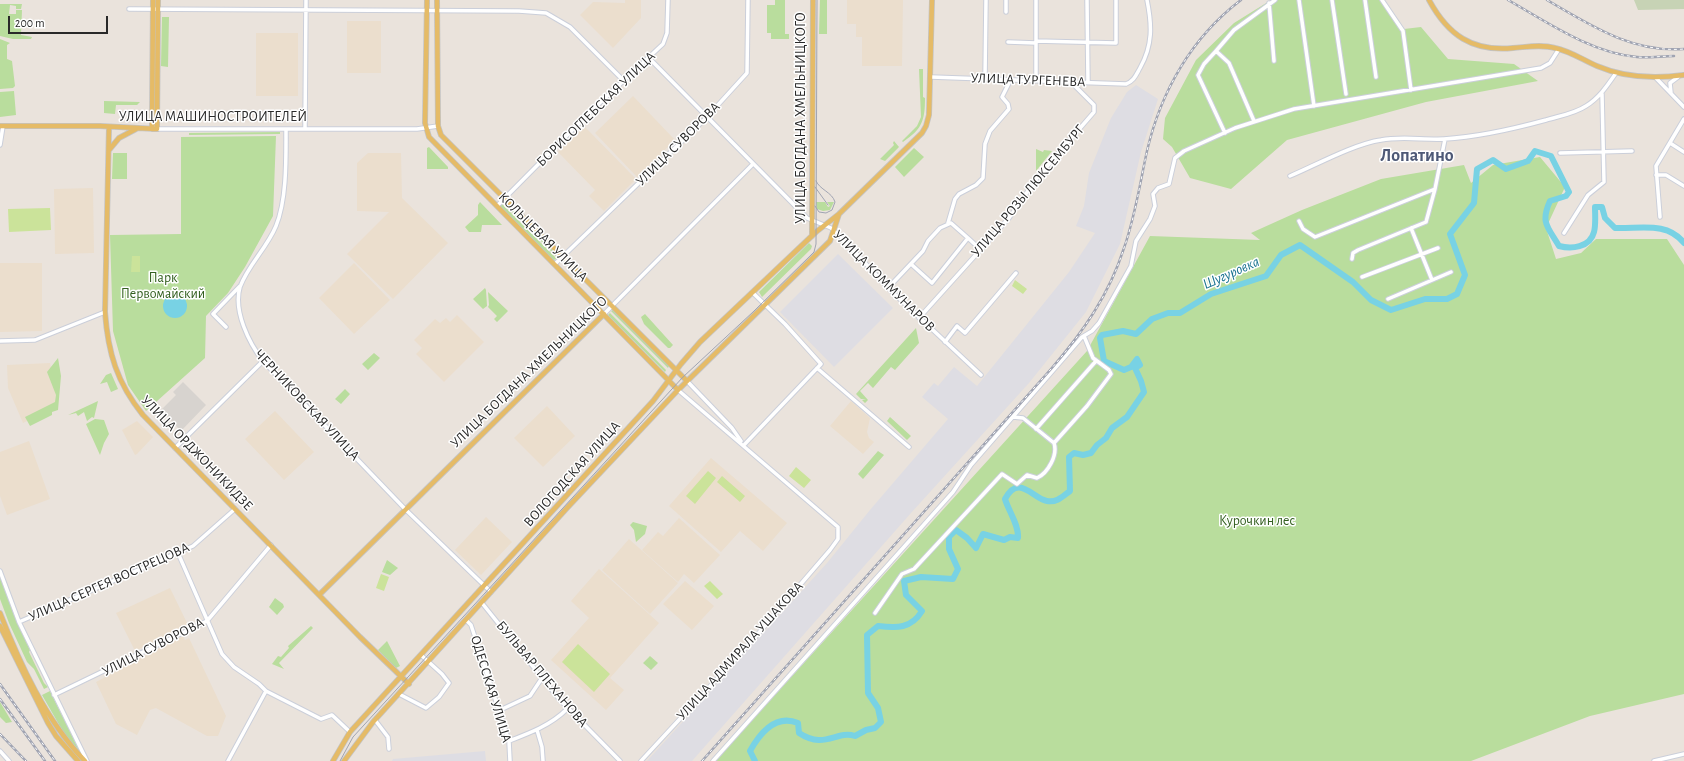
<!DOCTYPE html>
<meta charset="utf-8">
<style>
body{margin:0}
#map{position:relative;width:1684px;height:761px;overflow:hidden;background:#eae3dc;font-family:"Alegreya Sans",sans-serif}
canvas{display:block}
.scale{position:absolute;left:8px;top:16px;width:100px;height:18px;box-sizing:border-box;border:2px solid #292929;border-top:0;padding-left:5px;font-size:12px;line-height:14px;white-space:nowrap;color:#292929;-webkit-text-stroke:3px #fff;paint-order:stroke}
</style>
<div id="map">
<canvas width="1684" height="761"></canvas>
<div class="scale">200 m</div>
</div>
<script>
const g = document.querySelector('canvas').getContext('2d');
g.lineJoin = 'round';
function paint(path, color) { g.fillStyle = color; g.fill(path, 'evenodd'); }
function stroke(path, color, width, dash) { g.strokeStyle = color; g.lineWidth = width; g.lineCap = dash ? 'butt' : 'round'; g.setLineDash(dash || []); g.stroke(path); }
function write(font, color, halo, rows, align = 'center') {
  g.font = font + ' "Alegreya Sans",sans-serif'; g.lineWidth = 3; g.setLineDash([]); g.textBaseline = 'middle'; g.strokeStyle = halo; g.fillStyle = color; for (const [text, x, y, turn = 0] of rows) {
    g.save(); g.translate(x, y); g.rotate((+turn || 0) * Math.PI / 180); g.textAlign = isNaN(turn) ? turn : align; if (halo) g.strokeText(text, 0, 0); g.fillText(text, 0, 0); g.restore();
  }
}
paint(new Path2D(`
 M1136,85L1158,99L1141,152L1120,244L1086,312L1029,383L911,513L692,761H647L827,563L870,510L948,419L922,397L934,383L938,386L954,367L977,386L1069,272L1095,233L1076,226L1084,206L1089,173L1111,118L1127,92Z
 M838,254L893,308L834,367L780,312Z
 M485,751L486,761H392L393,759Z`), '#dedde3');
paint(new Path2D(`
 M625,0H641V18L613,48L580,15L593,2L625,3Z
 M847,0H903L902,66H862V37H856V24H847Z
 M347,21H381V73H347Z
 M256,33H298V96H256Z
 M633,96L675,140L637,177L595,133Z
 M584,126L636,179L604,211L589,196L595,190L558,152Z
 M368,153H401L402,198L448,243L393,299L347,254L389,212L357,211V163Z
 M93,188L94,253L55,254L54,189Z
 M0,263H42V331L0,332Z
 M354,263L390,300L354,334L319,298Z
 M457,315L484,342L444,382L416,354L422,348L414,340L435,319L440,323L446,318L450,322Z
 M50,363L58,405L23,423L8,388L7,365Z
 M851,401L870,418L867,432L869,438L874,442L863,454L830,426Z
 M547,406L575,436L543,467L514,438Z
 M275,411L314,452L284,480L245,439Z
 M137,421L153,437L137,454L135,455L122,430Z
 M29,441L50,499L7,515L0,496V452Z
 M711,458L787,523L763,551L740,531L721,552L669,506Z
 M486,517L512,542L481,575L455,550Z
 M679,518L720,555L694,583L684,574L678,582L642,550L658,532L663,536Z
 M629,539L678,583L650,614L602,570Z
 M599,569L659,623L610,678L624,690L606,710L551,660L589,618L571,601Z
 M685,581L714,606L692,630L663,604Z
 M170,588L188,625L135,651L116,613Z
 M183,636L185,640L189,638L226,716L218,736H207L156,708L150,710L137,735L116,724L96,682Z`), '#ebdecd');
paint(new Path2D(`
 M775,0H785V34H789V39H771V33H767V5H775Z
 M820,0H827V34H819Z
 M1271,0H1384L1404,29L1421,27L1448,59L1514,64L1538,81L1426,102L1287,140L1231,189L1190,178L1172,147L1163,139L1165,118L1196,60L1234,23Z
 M0,4H22L21,9H16V6L10,5L9,14H16V10H22L21,35L32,37L31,39H13L0,36Z
 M162,17H169L168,67L161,66Z
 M0,39L10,43L7,45V59L12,61L15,86L13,88L0,89Z
 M919,69H923V97L925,98C925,121 922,129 903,142L902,141L917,126L921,117Z
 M14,91L16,115L0,117V92Z
 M104,101L140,102L137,105H116L115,114L104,113Z
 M280,132V134L189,135V133Z
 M276,136L273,216L245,267L228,293L206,316L205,358L146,411L128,385L113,331L110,235L181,234V137Z
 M894,141L899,147L885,161L880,159L894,145L893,143Z
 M429,147L448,167V169H427V148Z
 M914,148L924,157L904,177L895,167Z
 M1036,149L1043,152L1044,150L1052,151L1036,171Z
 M113,153H127V179H112Z
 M1540,157L1565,187L1546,228L1556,259L1581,253L1596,239H1667L1684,265V694L1590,716L1471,761H715L1087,351L1150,236L1260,240L1251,233L1302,210L1381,179L1464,165L1471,183L1493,165Z
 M504,201L558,255V258L502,202Z
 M480,202L502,225H482L481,232H469L465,227L478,215V205Z
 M816,202H825L828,207L830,206L827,202H834L830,210L823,211L817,209Z
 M501,203L557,259L553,260L501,207Z
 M809,243L812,246L811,249L762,297L759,292Z
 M485,288L486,290L487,306L483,309L473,299Z
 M488,292L508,311L497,322L494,319L497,316L488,307L489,305Z
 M613,310L669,366L668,368L611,311Z
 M610,313L666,370L665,372L608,315Z
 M645,314L673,345L670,348H668L644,324L641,317Z
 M916,328L919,343L895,370L891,367L873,388L868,383L860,391L868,400L865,403L862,400L866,399H861L856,394Z
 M374,353L380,358L368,370L362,364Z
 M58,358L61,376L58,410L52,412V415L30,426L25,417L55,402L56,395L47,372Z
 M111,373L118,389L111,392L107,382L100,384L106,375Z
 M345,389L350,394L341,404L335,399Z
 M98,401L94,418L92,417L87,421L84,412L78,416L76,413L68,415Z
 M890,417L911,436L907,440L887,421Z
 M95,419L104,420L109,434L104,443L100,455L86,424Z
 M878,451L884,455L863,479L858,474Z
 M633,522L647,526L645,534L636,542L634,530L630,525Z
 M387,560L398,568L390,575L382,572Z
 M0,577L16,620L30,650L29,652L44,683L48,687L44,689L34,669L27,662L9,623L0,599Z
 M275,598L283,604L284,607L277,615L269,607Z
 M311,626L313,628L279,663L284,669L272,664L278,656L281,657L289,648L288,646Z
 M387,641L400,666L396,668L378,650Z
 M650,656L658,663L651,670L643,663Z
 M50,691L80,752L65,735L42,695Z
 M0,702L12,722L6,723L0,717Z`), '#b9dd9d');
paint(new Path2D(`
 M1634,0H1684V9L1638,10Z`), '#c7d3b5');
paint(new Path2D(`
 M50,208L51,230L9,232L8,209Z
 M132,256H140V272H131Z
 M1015,280L1027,289L1023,294L1012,286Z
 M796,467L811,480L804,488L789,476Z
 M708,471L716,478L695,504L686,496Z
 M722,476L745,496L740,502L717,482Z
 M381,574L389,577L384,591L376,588Z
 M710,581L723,594L717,599L704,586Z
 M578,644L610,674L594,692L562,662Z`), '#cbe39a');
paint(new Path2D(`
 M183,382L206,405L181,431L161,410L176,395L173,392Z`), '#d7d3cf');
paint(new Path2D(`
 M163 306a12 12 0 1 1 24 0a12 12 0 1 1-24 0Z`), '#78d2e4');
stroke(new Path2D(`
 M755,761L750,751C760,733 776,714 798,723L799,733C825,750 836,730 855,736L866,730L875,728L881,722L878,708L868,693L867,635L878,626C897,628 911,629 922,611L906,595L904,581L921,577L953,579L958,569L949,549V537L956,530L967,538L976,548L983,534L1004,540L1010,537L1018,538C1019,525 1009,512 1005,499C1019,473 1033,499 1047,501C1057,503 1063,496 1070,491L1069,457L1074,453L1083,455L1091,453L1097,445L1106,438L1112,428L1127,417L1144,392L1141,381L1135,368L1140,365L1137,359L1131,367L1124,370L1104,361L1100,338L1102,335L1123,331L1136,334L1152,319L1168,313H1180L1211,294L1266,276L1281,255L1300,245L1353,282L1371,300L1391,310L1425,299H1447L1457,294L1465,275L1450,234L1474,203L1477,169L1493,160L1506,169L1528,161L1535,151L1551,156L1569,192L1566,196L1550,201C1540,223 1548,227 1559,246C1571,249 1590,248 1594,232C1596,225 1595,214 1595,207H1602L1605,218L1615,228C1640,229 1667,221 1684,243`), '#78d2e4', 6);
const minor = new Path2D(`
 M1036,0V80
 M1087,0L1088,82
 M1299,0L1314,106
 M1332,0L1346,94
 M1365,0L1376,77
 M1382,0L1403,31L1411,90
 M1269,3L1274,61
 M129,9L519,11L546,13L570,27L623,80
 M1006,12V0
 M1036,41L1116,43V0
 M1008,42L1036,43
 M1216,51L1234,30L1275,0
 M648,57L807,218L831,228L843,239L888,288L981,375
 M931,77L1126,84C1134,81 1136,75 1140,68C1153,45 1152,25 1147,0
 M985,78L986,0
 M1656,78L1684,107
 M1671,93L1670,83L1678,77
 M305,128L306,0
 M157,129H417L438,126
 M286,129C286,158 287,199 276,226C267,248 248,265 240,287C233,311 249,343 263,361L405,509L491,592
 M1225,133L1198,75L1204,64L1216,51L1229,63L1254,121
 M1670,143L1684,152
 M0,145L3,126
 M1560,153L1632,151
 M1656,175H1666L1684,186
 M1290,176C1316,165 1354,144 1381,140C1401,136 1423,140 1444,139C1478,137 1513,129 1546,120C1559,116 1574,114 1586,106C1599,98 1607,86 1616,73
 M497,206L590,112L663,44L667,33L668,0
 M1660,217L1656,166L1684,119
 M1299,221L1303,229L1315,237L1435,189L1445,139
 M948,223L955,199L959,194L976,185L983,178L985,144L990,131L1009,109L1008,104L1002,97L1011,79
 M1411,228L1432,280
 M1564,233L1588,195L1604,182L1602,94
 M1352,259L1353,253L1358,250L1426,222L1435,189
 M555,264L707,117L747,73L748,0
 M911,264L932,283L968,238L981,250
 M1362,277L1438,248
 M888,288L923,251L928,241L940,228L951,223L968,238
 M1388,299L1451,272
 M604,314L753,164
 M919,318L1009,218L1037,178L1094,112V105L1071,82
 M226,327L213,314L240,286
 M0,341L35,340L105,312
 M945,342L957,326L965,333L1016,273
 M817,368L909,447
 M687,381L732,428L741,441
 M1013,417L1023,418L1054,443
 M1036,429L1096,361
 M744,445L821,364L785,324L753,293
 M175,448L263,361
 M178,553L222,654L234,667L259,684L266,691L321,719L332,715L350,732
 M0,571L19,622L87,761
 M482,603L559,699L620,761
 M875,613L902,574L914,569L1002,474L1017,484L1027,475L1037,478C1048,473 1058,455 1054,443L1087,406L1111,374L1109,370L1093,358L1084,336
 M466,620L471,625L509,741L510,761
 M19,622L193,546L235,509
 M399,694L426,708L439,697L449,683L442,674L421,655
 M54,695L207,621L271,545
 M498,711L530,696L542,678
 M375,720L388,737L389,749
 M537,730L542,747L543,761
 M509,741C530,733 551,725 567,709
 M0,751L9,761
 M228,761L266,691
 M641,761L751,642L830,550L838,539V527L678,390
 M713,761L953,492L971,465L1082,337L1092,331L1099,323L1131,266L1136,241L1150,219L1155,206L1153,194L1158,188L1169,184L1175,158L1184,151L1235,128L1294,109L1541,68L1550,63L1559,49
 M1654,761L1684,754`);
const major = new Path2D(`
 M427,0L425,123L429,137L678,390
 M437,0L438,126L441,135L687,381
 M1429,0C1448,35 1472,52 1513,48C1527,47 1541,44 1555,48C1570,51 1583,60 1597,66C1625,78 1654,79 1684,75
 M0,126H100L157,129L158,0
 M109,127L105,312C108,353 117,383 143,415L360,637L409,684
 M152,129L153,0
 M109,150L119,138L136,129
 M812,236L813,0
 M319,595L604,314
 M0,613C20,664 46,721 85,761
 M0,626L48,723L56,736L78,761
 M333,761L350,732L653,401L681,364L700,342L816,232L839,214L922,133L926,126L929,115L932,0
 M344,761L373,722L567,508L678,390L830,241L839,214`);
stroke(minor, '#cbcfda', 5.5);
stroke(major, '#c3c3c3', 6);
stroke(minor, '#fff', 3.5);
stroke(major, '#e5bb67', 4.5);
stroke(new Path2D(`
 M815,187L828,205
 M815,206L819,212L826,213L832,210L835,202C832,192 820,190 816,181
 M340,761L353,737L683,377L754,311L814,252L816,244L817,0`), '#a0a4b2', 1);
const rail = new Path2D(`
 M1508,0C1547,22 1591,53 1637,57C1649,58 1662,56 1674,56
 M1547,0C1590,25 1632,53 1684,49
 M0,684L55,761
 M0,699L45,761
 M0,734L26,761
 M702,761L1051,369C1083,332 1109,295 1124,248C1135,217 1140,183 1147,151C1161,91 1192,37 1241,0`);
stroke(rail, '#a0a4b2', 2.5);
stroke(rail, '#fff', 1, [3]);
write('14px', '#292929', '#fff', [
 ["УЛИЦА ТУРГЕНЕВА",1028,80,2],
 ["БОРИСОГЛЕБСКАЯ УЛИЦА",596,109,-44],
 ["УЛИЦА МАШИНОСТРОИТЕЛЕЙ",213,117],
 ["УЛИЦА БОГДАНА ХМЕЛЬНИЦКОГО",801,118,-90],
 ["УЛИЦА СУВОРОВА",678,144,-45],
 ["УЛИЦА РОЗЫ ЛЮКСЕМБУРГ",1028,191,-50],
 ["КОЛЬЦЕВАЯ УЛИЦА",543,237,45],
 ["УЛИЦА КОММУНАРОВ",884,281,45],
 ["УЛИЦА БОГДАНА ХМЕЛЬНИЦКОГО",529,372,-44],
 ["ЧЕРНИКОВСКАЯ УЛИЦА",307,405,47],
 ["УЛИЦА ОРДЖОНИКИДЗЕ",197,453,46],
 ["ВОЛОГОДСКАЯ УЛИЦА",572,474,-48],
 ["УЛИЦА СЕРГЕЯ ВОСТРЕЦОВА",109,582,-24],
 ["УЛИЦА СУВОРОВА",153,647,-27],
 ["УЛИЦА АДМИРАЛА УШАКОВА",740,651,-48],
 ["БУЛЬВАР ПЛЕХАНОВА",542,674,50],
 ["ОДЕССКАЯ УЛИЦА",491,689,73]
]);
write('14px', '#346020', '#fff', [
 ["Парк",163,278],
 ["Первомайский",163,294],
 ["Курочкин лес",1257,521]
]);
write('italic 15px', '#18728f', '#fff', [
 ["Шугуровка",1231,273,-24]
]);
write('bold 18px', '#4e5976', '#fff', [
 ["Лопатино",1417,156]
]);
</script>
